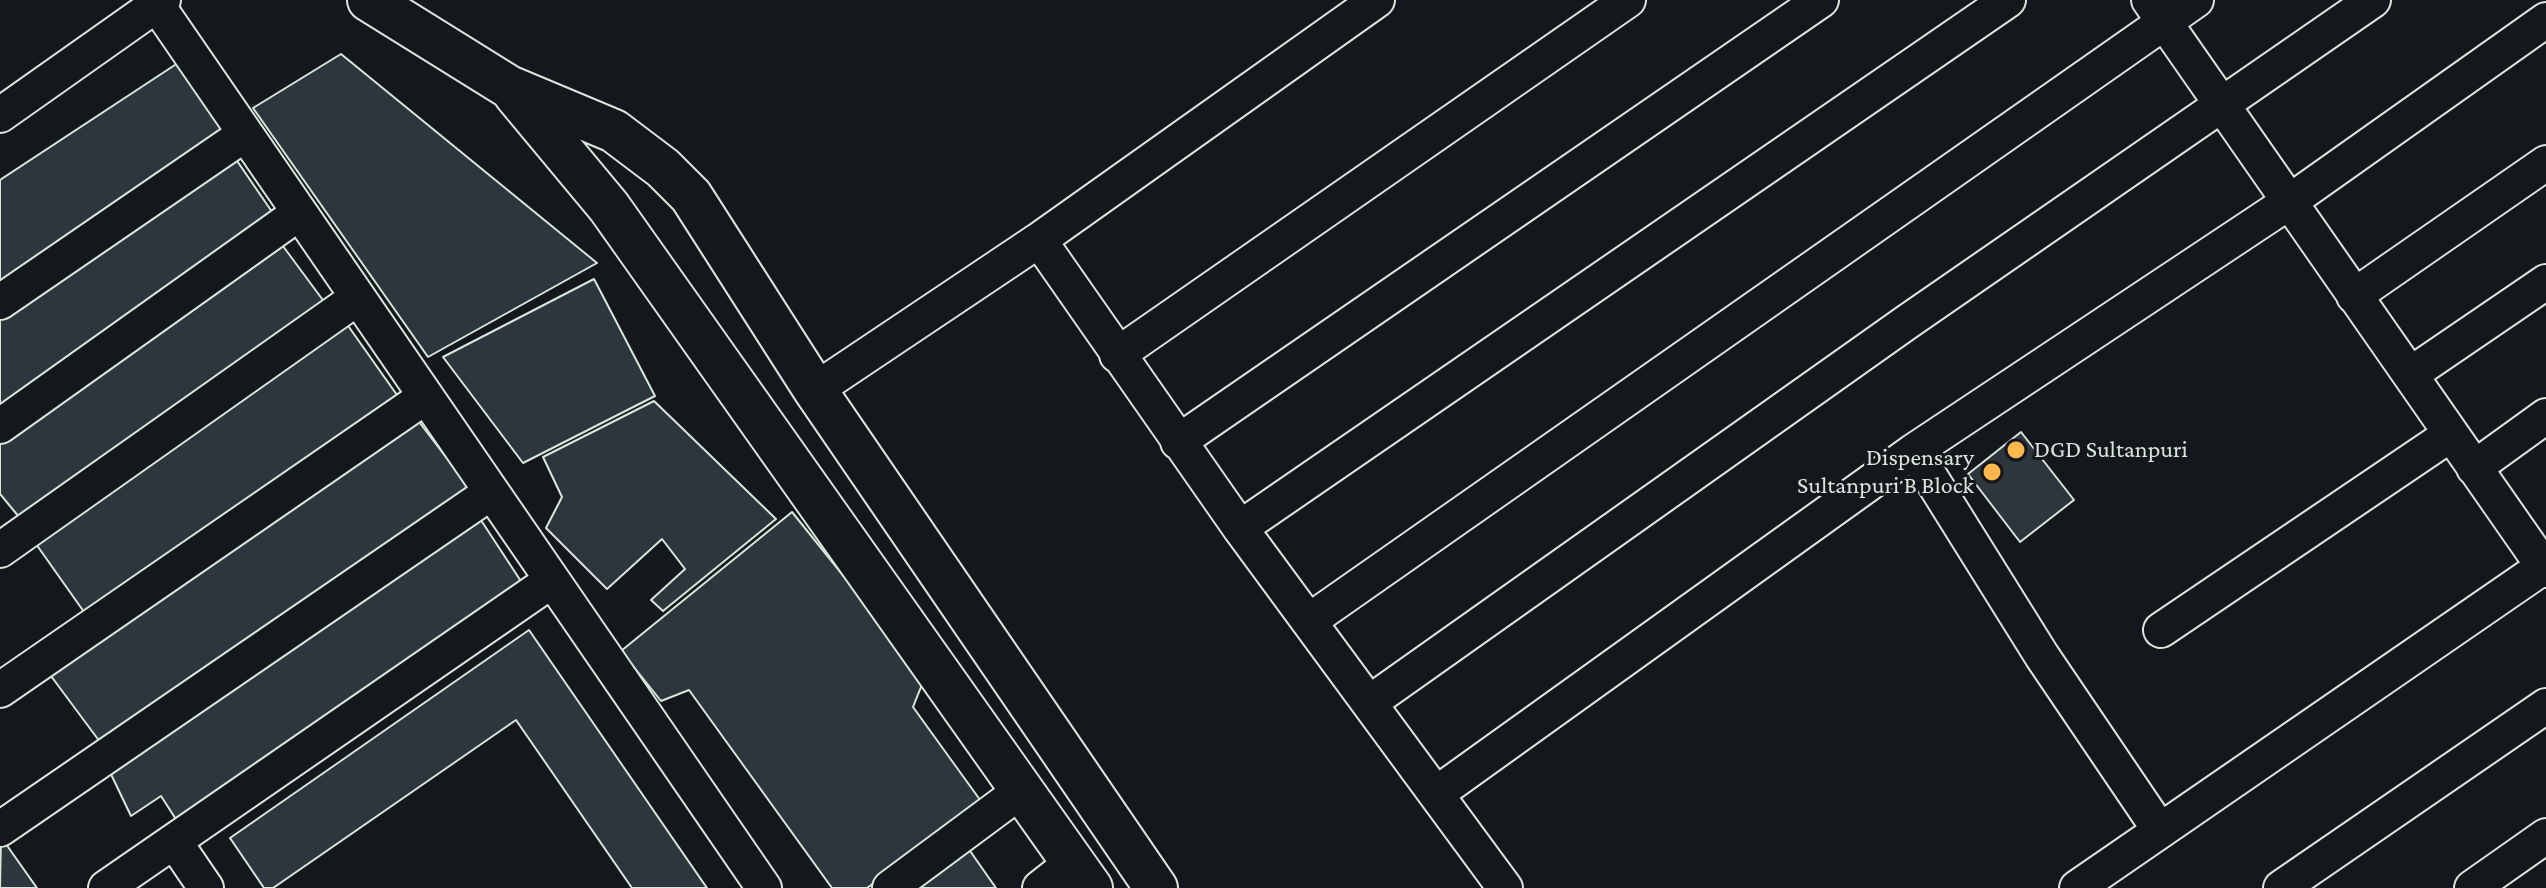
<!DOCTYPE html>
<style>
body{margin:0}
canvas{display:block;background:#14181c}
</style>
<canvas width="2546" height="888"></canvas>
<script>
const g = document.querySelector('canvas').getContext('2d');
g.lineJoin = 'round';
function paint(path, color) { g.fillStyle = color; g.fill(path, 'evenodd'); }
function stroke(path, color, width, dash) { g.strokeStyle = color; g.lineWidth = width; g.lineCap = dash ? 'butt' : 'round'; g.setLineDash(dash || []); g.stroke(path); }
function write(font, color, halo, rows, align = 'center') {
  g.font = font + ' "Crimson Pro",serif'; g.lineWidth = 6; g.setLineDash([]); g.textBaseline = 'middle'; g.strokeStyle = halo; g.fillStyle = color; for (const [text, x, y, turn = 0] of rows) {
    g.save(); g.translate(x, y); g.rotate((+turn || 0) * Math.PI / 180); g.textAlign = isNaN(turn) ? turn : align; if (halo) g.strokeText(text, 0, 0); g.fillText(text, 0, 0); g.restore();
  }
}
const building = new Path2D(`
 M341,54L597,263L428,357L253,108Z
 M184,59L234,135L0,293V180Z
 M233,155L279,222L0,417V317Z
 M277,238L331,311L24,523L0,494V437Z
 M594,279L655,396L523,463L443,357Z
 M344,320L397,395L89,619L36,544Z
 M654,401L776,519L663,611L651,600L685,569L662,539L607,589L546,528L562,497L543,457Z
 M416,418L472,491L106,750L48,672Z
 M2021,432L2074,500L2020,542L1968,474Z
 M475,511L528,592L179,824L161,796L131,816L108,768Z
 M792,512L925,677L913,707L983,804L867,888H832L689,690L661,701L621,651Z
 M529,630L707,888H632L516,720L273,888H264L230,838Z
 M1,837L37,888H0Z
 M968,848L996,888H911Z`);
paint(building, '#2c363c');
stroke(building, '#d8e6dc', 2);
const minor = new Path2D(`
 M2149,0L2546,570
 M157,5L764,888
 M0,115L163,0
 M1039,240L1240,528L1505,888
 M2354,296L2546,163
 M0,302L245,134
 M1117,355L1628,0
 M2411,374L2546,282
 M815,390L1039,240L1377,0
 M0,426L299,213
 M1178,442L1821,0
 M1914,451L2042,656L2159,829
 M2474,468L2546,416
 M1240,528L2008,0
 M0,550L357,298
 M1309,621L2196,0
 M2161,630L2451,434
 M0,690L425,397
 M1369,703L1907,322L2373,0
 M1436,794L1914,451L2289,202L2546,20
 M0,829L490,493
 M174,841L206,888
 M106,888L551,581
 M890,888L1022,790
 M1040,888L1073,862
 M2077,888L2546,565
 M2281,888L2546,706
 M2472,888L2546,836`);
const tertiary = new Path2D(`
 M369,0L509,87L614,131L663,168L691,196L815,390L1156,888
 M515,94L609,207L1091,888`);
stroke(minor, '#d8e6dc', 38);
stroke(tertiary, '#d8e6dc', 46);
stroke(minor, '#14181c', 34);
stroke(tertiary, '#14181c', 42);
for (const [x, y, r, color] of [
 [2016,450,10,"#ffb74d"],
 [1992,472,10,"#ffb74d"]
]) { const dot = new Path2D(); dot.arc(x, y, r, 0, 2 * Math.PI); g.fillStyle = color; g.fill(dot); stroke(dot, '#14181c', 3); }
write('24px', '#d8e6dc', '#14181c', [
 ["DGD Sultanpuri",2034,450],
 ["Dispensary",1974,458,"right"],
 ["Sultanpuri B Block",1974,486,"right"]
], 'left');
</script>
